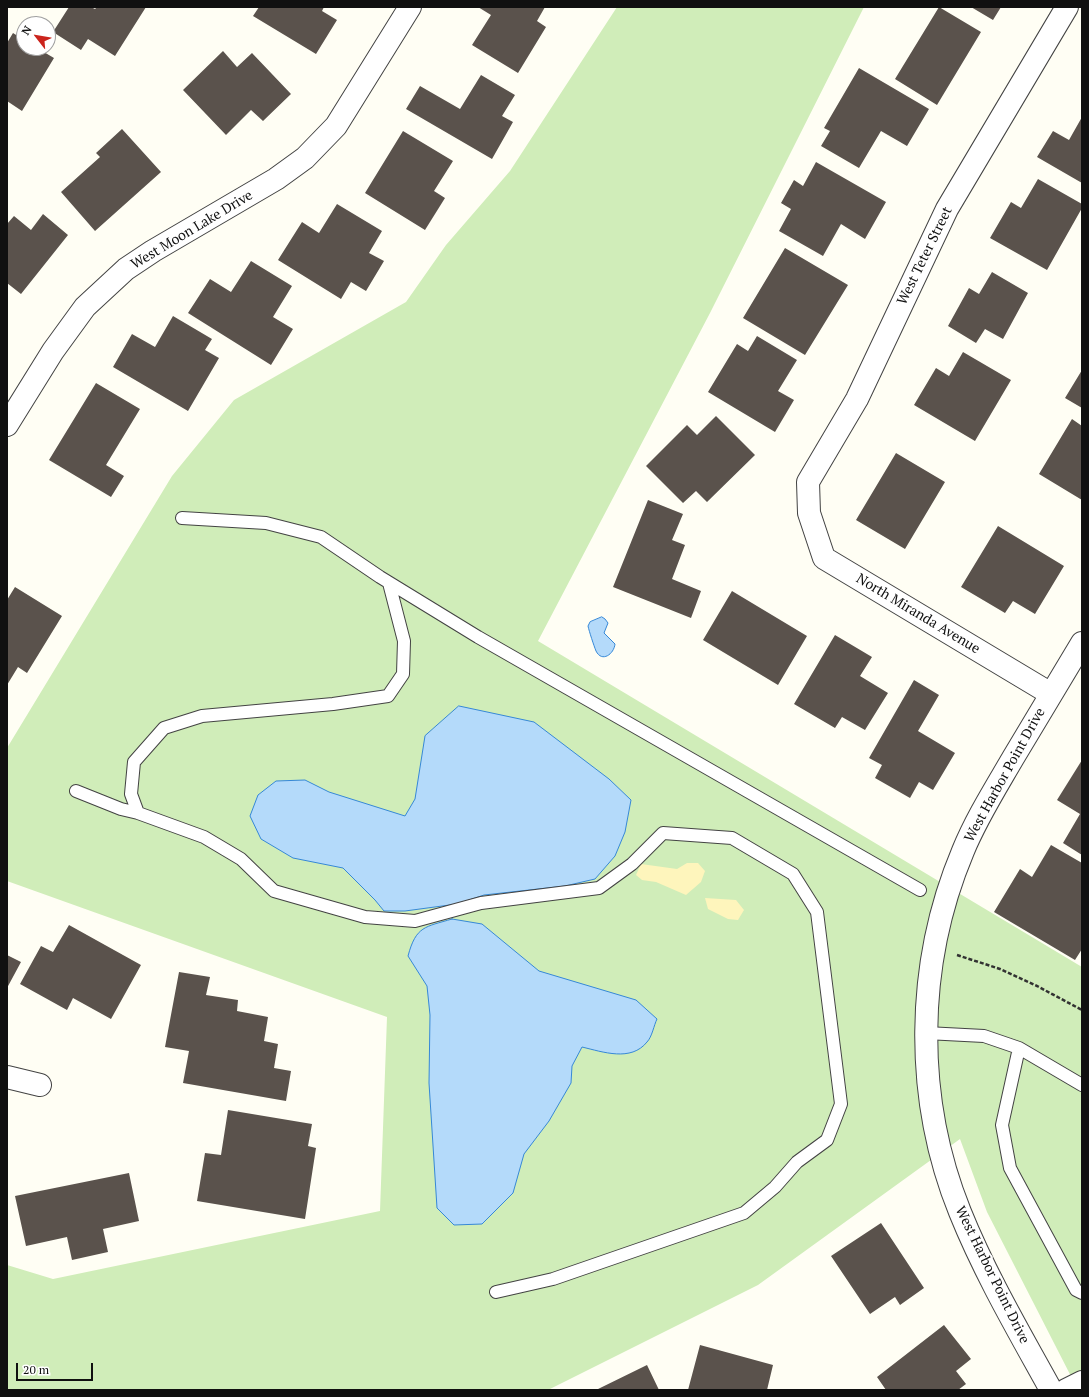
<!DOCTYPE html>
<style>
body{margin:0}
#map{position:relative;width:1089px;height:1397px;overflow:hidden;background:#fffef4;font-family:"PT Serif",serif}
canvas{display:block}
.frame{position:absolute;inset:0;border:8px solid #101010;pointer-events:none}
.north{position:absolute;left:16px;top:16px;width:40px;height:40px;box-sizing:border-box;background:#fff;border:1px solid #9f9f9f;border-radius:50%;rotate:301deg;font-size:11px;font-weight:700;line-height:16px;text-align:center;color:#101010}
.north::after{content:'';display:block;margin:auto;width:14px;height:18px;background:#cb241d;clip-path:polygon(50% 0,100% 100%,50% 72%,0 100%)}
.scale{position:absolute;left:16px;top:1363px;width:77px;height:18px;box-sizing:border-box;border:2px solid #101010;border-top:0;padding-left:5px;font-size:12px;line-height:14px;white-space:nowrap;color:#101010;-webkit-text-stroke:3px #fff;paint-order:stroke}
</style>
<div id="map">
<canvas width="1089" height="1397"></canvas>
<div class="frame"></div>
<div class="north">N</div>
<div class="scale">20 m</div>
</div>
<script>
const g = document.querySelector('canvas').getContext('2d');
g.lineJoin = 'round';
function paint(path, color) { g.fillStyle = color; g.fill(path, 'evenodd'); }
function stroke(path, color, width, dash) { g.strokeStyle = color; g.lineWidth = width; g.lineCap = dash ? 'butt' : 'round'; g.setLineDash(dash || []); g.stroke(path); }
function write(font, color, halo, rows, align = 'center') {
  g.font = font + ' "PT Serif",serif'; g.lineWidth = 4; g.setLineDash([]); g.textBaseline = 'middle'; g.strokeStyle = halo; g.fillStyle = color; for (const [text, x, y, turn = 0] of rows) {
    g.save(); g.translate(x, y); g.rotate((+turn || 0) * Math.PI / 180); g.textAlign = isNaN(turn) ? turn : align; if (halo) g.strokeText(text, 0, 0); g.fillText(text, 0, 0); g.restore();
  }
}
paint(new Path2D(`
 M617,7H864L710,313L538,641L1082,967V1390H1078L987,1212L960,1139L758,1285L548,1390H7V1265L53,1279L380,1211L387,1017L7,881V748L172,476L234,400L406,302L446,245L510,171Z`), '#d0edb9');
paint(new Path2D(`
 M687,863H698L705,871L701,882L686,895L656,882L642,880L636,875L641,864L677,869Z
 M705,898L736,900L744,910L738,920L728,919L708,909Z`), '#fef5bc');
const water = new Path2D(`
 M602,617L605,619L608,623L604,633L615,644C614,654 602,663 596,651C594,646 589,631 588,626L590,622Z
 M459,706L534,722L609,779L631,800L625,832L615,856L595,879L565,886L484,895L457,904L405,911H384L375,900L343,868L293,858L261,839L250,816L258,795L276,781L305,780L329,792L405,816L415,799L425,736Z
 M452,919L482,924L539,971L636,1000L657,1019C654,1025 652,1037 647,1042C631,1062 603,1052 582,1047L572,1066L571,1083L549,1121L524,1154L513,1193L482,1224L454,1225L437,1208L429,1083L430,1015L427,986L408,956C416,926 425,927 452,919Z`);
paint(water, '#b4dafa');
stroke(water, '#3688d7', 1);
paint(new Path2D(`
 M69,7H91L95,9L97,7H146L115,56L88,39L81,50L53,32Z
 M259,7H324L322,11L337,20L316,54L253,16Z
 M478,7H545L537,21L546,27L518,73L472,45L491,15Z
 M939,7L981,32L937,105L895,79Z
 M971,7H1001L993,20Z
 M13,33L24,40V48H37L54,58L22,111L7,101V43Z
 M223,51L237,67L252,53L291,94L263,121L251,110L226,135L183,90Z
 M859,68L929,109L907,146L881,131L859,168L821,146L830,131L824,128Z
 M481,75L515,95L502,116L513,122L492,159L406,109L420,86L460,109Z
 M1082,117V183L1037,157L1053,131L1069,140Z
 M122,129L161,172L95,231L61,192L100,157L96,153Z
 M403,131L453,161L434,191L445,198L425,230L365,193Z
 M816,162L886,202L865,239L841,224L823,256L779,231L791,209L781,203L794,180L803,186Z
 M1038,179L1082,204V208L1047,270L990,238L1011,202L1021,208Z
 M337,204L382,231L369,253L384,261L366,291L351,282L341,299L278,260L302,222L319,233Z
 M43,214L68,235L21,294L7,283V224L14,216L31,230Z
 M785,248L848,285L805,355L743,318Z
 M251,261L292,286L273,317L293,329L271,365L188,313L210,279L231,292Z
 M992,272L1028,293L1003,339L985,329L976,343L948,326L969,288L979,294Z
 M173,316L212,339L205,350L219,358L188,411L113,367L132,334L155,347Z
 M757,336L797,360L778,391L794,400L775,432L708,392L737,344L748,351Z
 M963,352L1011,380L975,441L914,405L936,368L949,376Z
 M1082,370V408L1065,398Z
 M96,383L140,409L106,465L124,476L111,497L49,460Z
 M716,416L755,455L707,502L696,491L683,503L646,466L687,425L697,435Z
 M1072,419L1082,426V500L1039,474Z
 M896,453L945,482L905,549L856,520Z
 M648,500L683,514L672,540L685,545L672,579L701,591L691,618L613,587Z
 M998,526L1064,566L1035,614L1013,601L1005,613L961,587Z
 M15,587L62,616L27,673L18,667L7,685V600Z
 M732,591L807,636L778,685L703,640Z
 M835,635L872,657L860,676L888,693L865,730L842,717L835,728L794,704Z
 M914,680L939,695L918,731L955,753L933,790L919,782L910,798L875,778L882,765L869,758Z
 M1082,760V855L1063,843L1080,814L1057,800Z
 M1051,845L1082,863V949L1075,960L994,912L1020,869L1032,877Z
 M69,925L141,965L111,1019L73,998L67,1010L20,984L41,946L53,952Z
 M7,955L21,962L7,988Z
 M179,972L210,977L206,995L238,1000L237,1011L268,1017L264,1041L278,1044L274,1068L291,1071L286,1101L183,1083L189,1051L165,1047Z
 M228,1110L312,1124L308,1146L316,1148L305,1219L197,1201L205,1153L221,1155Z
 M129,1173L139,1221L103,1229L108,1252L72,1260L67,1237L26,1246L15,1196Z
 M881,1223L924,1288L900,1305L895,1297L870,1314L831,1256Z
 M944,1325L971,1359L956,1371L966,1384L958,1390H886L877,1377Z
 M700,1345L773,1365L767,1390H688Z
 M647,1365L659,1390H596Z`), '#5a524c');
const service = new Path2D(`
 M182,518L266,523L321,537L380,577L478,637L920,890
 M76,791L121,809L138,813L131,794L134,762L164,728L202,716L333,704L388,696L403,674L404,641L389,583
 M138,813L204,837L241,859L274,891L365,917L415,921L481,903L599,888L632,864L663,833L732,838L793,874L817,912L841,1104L827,1140L797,1162L775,1187L744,1213L553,1279L496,1292
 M926,1033L984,1036L1019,1048L1082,1085
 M1019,1048L1002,1125L1010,1168L1076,1290L1082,1293`);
const minor = new Path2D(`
 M7,425L53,351L85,307L126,269L153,251L276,179L305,158L336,126L410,7
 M1051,694L824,558L809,513L808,482L857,399L947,209L1067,7
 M7,1077L40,1085
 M1051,1390C1019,1332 985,1274 960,1212C914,1098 915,965 963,851C976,819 995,789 1013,758C1036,720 1059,681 1082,643`);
const tertiary = new Path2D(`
 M1066,1390L1082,1382`);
stroke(service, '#434343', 14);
stroke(minor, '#434343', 24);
stroke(tertiary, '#434343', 24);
stroke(new Path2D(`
 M957,955L1000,969L1037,986L1082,1010`), '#323232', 2.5, [4, 2]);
stroke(service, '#fff', 12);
stroke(minor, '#fff', 22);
stroke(tertiary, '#fff', 22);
write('14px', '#101010', '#fff', [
 ["West Moon Lake Drive",192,230,-31],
 ["West Teter Street",925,256,-64],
 ["North Miranda Avenue",918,614,31],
 ["West Harbor Point Drive",1005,775,-61],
 ["West Harbor Point Drive",992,1275,64]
]);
</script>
